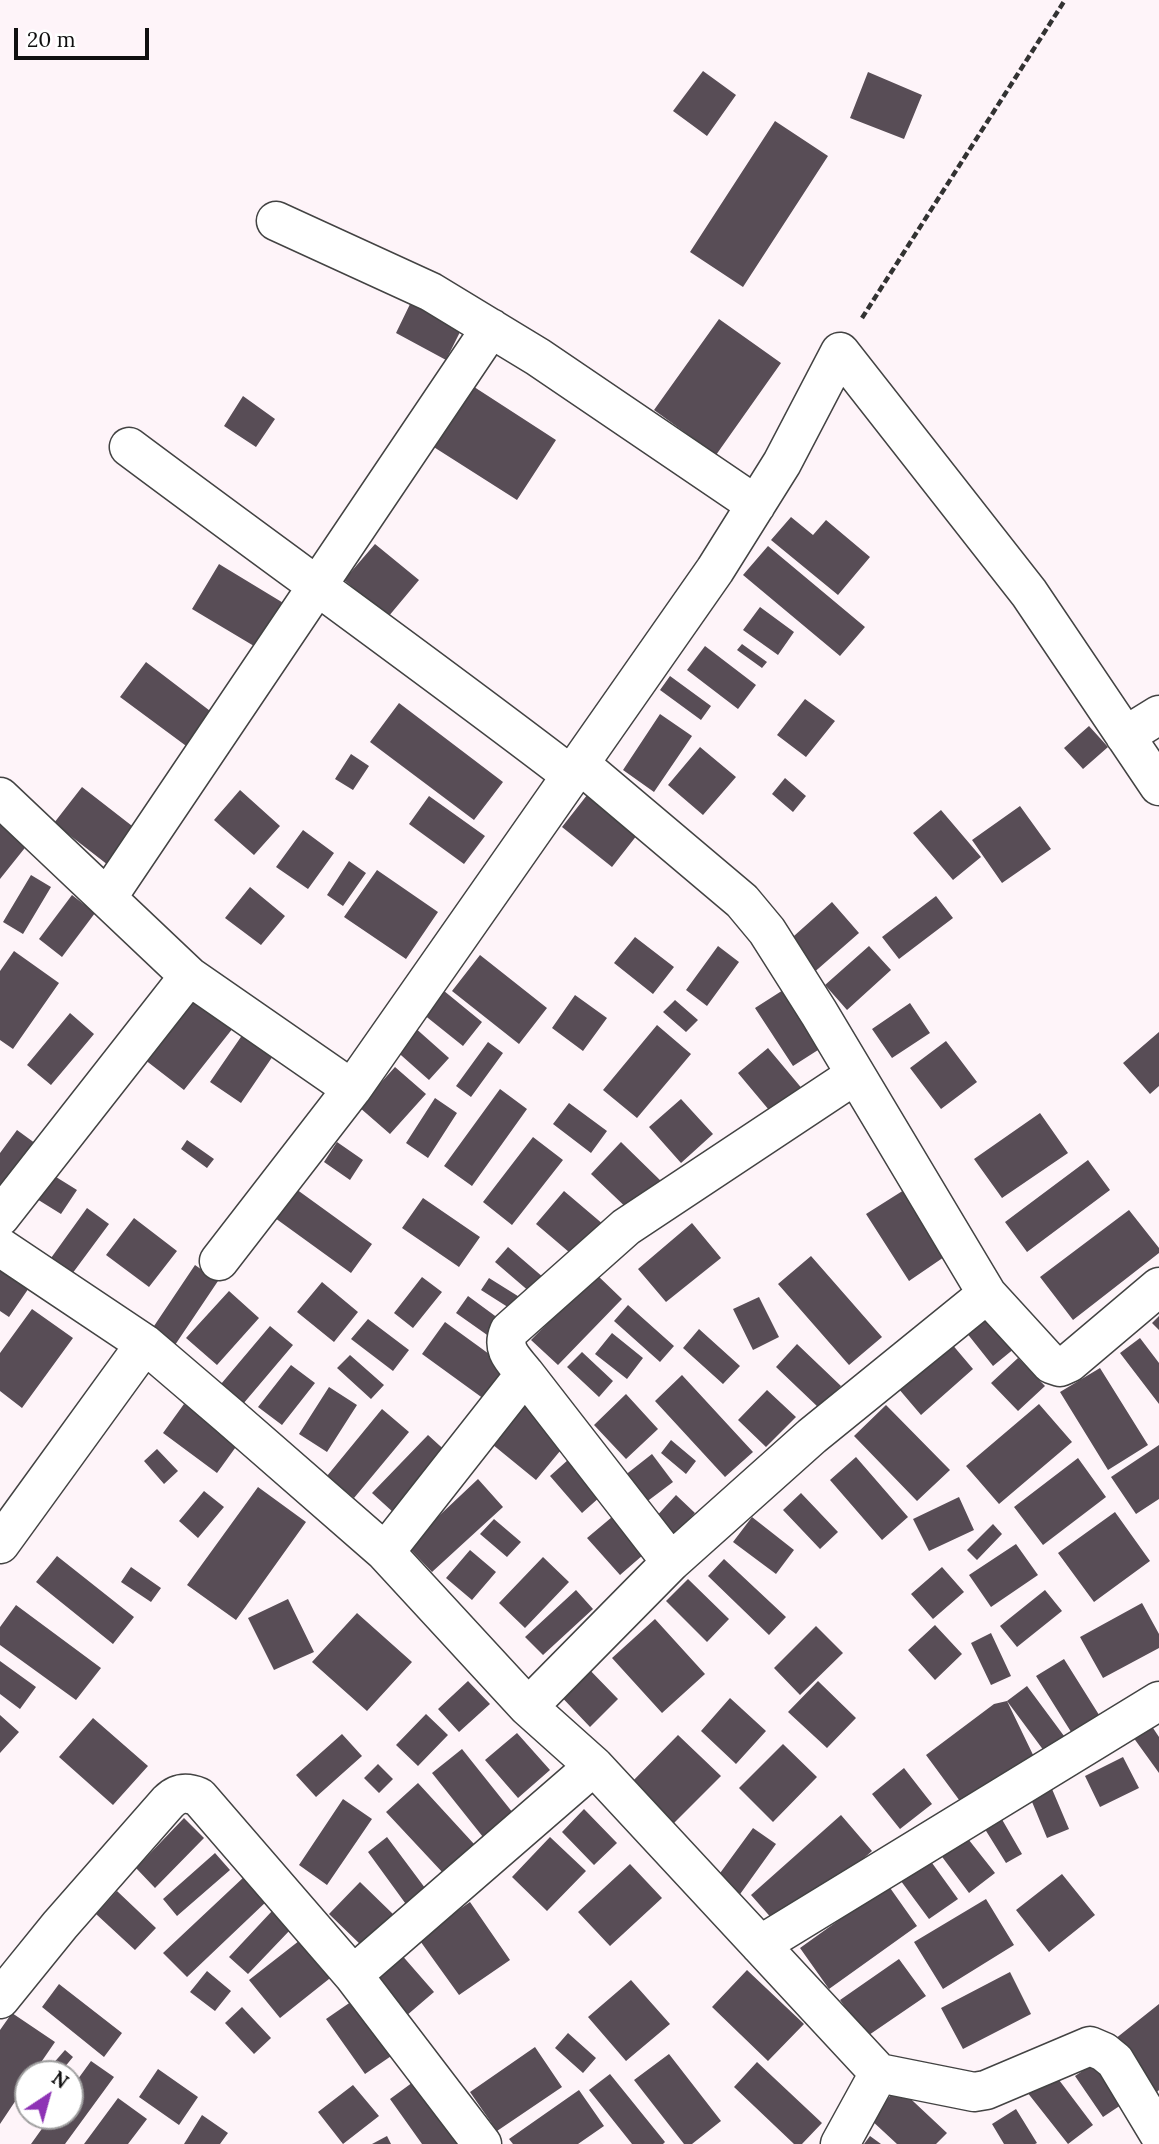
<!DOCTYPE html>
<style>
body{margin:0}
#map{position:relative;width:1159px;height:2144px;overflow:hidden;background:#fef4f9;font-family:Lora,serif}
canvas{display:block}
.north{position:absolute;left:14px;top:2060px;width:70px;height:70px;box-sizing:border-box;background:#fff;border:2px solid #9f9f9f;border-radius:50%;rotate:36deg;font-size:19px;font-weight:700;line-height:28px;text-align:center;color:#101010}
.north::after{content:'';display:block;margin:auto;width:24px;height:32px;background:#8e33b5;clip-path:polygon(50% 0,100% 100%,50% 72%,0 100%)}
.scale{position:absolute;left:14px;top:28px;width:135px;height:32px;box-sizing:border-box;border:4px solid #101010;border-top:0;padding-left:9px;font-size:21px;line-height:24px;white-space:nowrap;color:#101010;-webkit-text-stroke:5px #fff;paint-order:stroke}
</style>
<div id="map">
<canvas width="1159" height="2144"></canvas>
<div class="north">N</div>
<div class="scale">20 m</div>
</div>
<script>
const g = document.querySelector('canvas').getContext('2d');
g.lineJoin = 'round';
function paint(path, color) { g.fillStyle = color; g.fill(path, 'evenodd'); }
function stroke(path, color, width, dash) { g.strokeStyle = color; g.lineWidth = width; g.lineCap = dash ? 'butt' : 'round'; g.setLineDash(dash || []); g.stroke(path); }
paint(new Path2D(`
 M703,71L736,95L707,136L673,111Z
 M868,72L922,95L904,139L850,118Z
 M775,121L828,156L743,287L690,252Z
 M412,300L463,326L446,360L396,333Z
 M719,319L781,363L716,455L654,410Z
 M468,383L556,440L517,500L429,444Z
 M243,396L275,419L256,447L224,426Z
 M791,517L813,535L826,520L870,557L838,595L771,540Z
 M375,544L419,580L388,617L344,580Z
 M768,546L865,627L840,656L743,575Z
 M219,564L285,604L259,649L192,609Z
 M760,607L794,632L778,655L743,630Z
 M742,644L767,662L762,668L737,650Z
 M705,646L756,685L738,709L687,670Z
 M146,662L218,717L193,751L120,697Z
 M670,676L711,706L701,720L660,690Z
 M805,699L835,721L806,757L777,735Z
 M399,703L503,782L474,820L370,742Z
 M660,714L692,736L654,792L623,770Z
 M1089,726L1108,747L1083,769L1064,748Z
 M700,747L736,777L703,815L668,785Z
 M351,754L369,766L353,790L335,779Z
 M785,778L806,796L793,812L772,794Z
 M82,787L136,829L108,865L54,823Z
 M240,790L280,826L254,855L214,820Z
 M591,790L641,830L612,867L562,827Z
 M429,796L485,836L464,864L409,824Z
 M1020,806L1051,849L1002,883L972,840Z
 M941,810L981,857L953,880L913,833Z
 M0,813L32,839L0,879Z
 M303,830L334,853L308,889L276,867Z
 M349,861L366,873L343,906L327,895Z
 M377,870L438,912L406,959L344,917Z
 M31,875L51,887L23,934L3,922Z
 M250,887L285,916L261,945L225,918Z
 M72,895L95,913L62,957L39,939Z
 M936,896L953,918L899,959L882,937Z
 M832,902L859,933L811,975L785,944Z
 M635,937L674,967L653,994L614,963Z
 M718,946L739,962L707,1006L686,990Z
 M869,946L891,970L847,1010L825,985Z
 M14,951L59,983L13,1049L0,1040V971Z
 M480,955L547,1008L519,1044L452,991Z
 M791,985L829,1043L793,1066L755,1008Z
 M438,986L482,1022L463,1046L418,1010Z
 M188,994L233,1028L184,1090L140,1056Z
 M575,995L607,1018L583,1051L552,1028Z
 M675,1000L698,1020L686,1032L663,1012Z
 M910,1003L930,1033L892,1058L872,1029Z
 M70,1013L94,1034L51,1085L27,1065Z
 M657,1025L691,1054L637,1118L603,1090Z
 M413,1026L449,1058L429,1080L393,1048Z
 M245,1031L275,1053L241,1103L210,1082Z
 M1159,1032V1086L1150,1094L1123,1063Z
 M946,1041L977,1082L941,1109L910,1068Z
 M488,1042L503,1053L471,1097L456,1086Z
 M768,1048L804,1091L774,1116L738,1073Z
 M395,1067L426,1094L390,1134L359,1107Z
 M500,1089L527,1109L472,1186L444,1166Z
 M435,1098L457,1113L428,1158L406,1143Z
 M681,1099L713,1134L681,1163L649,1127Z
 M569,1103L607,1131L591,1153L553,1124Z
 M1040,1113L1068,1153L1002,1198L974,1159Z
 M17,1130L43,1149L0,1190V1153Z
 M533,1137L563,1160L512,1225L483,1202Z
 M187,1140L214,1159L207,1168L181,1149Z
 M337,1142L363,1160L350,1180L324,1162Z
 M621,1142L663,1183L633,1214L591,1174Z
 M1088,1160L1110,1190L1027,1252L1005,1222Z
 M48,1172L77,1190L61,1214L32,1196Z
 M296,1189L372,1244L351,1273L275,1218Z
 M904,1190L947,1255L909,1281L866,1214Z
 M564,1191L604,1225L576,1258L536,1224Z
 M423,1198L480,1237L459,1267L402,1228Z
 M87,1208L109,1224L72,1274L51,1258Z
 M1129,1210L1159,1248V1253L1073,1320L1040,1277Z
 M134,1218L177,1251L149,1287L106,1255Z
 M692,1223L721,1258L666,1302L638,1269Z
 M508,1247L551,1284L538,1299L495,1262Z
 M811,1256L882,1337L849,1365L778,1284Z
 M0,1259L33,1282L9,1317L0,1311Z
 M195,1265L218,1281L171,1351L148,1335Z
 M596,1274L622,1299L558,1365L531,1340Z
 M422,1277L442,1292L413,1328L394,1313Z
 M489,1278L521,1298L514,1311L481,1290Z
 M322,1282L358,1312L334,1342L297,1312Z
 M229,1291L259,1318L217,1365L186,1338Z
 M468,1296L502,1321L490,1337L456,1313Z
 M759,1297L779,1337L753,1350L733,1309Z
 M628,1305L674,1346L660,1362L614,1321Z
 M32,1309L73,1338L22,1408L0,1391V1353Z
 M988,1314L1015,1348L993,1366L966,1332Z
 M1159,1316V1330L1152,1323Z
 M368,1319L409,1350L393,1371L351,1339Z
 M445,1322L507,1367L484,1399L422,1354Z
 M270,1326L293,1345L243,1404L221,1384Z
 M699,1329L740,1366L723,1384L683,1348Z
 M612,1333L643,1358L627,1379L595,1354Z
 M1140,1338L1159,1363V1404L1120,1353Z
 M951,1343L973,1369L921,1415L898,1388Z
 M797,1344L841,1386L819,1408L776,1367Z
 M582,1352L613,1381L599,1397L567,1367Z
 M350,1355L384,1385L371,1399L337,1368Z
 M1018,1358L1045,1386L1018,1411L991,1383Z
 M291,1365L315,1383L282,1425L258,1407Z
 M1100,1368L1148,1445L1108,1470L1060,1392Z
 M682,1375L753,1452L725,1477L655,1401Z
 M329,1387L357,1405L327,1452L299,1434Z
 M767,1390L796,1417L766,1447L738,1420Z
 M626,1394L658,1429L626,1459L594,1425Z
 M522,1398L570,1439L536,1480L487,1440Z
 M184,1404L238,1444L217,1473L163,1433Z
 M1039,1404L1072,1442L999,1504L966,1466Z
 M886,1405L950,1470L917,1501L854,1436Z
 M382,1409L409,1432L354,1498L327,1476Z
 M428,1435L450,1455L394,1513L372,1493Z
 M671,1440L696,1461L686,1474L661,1453Z
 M1159,1445V1499L1136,1514L1111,1477Z
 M157,1449L178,1471L164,1484L144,1461Z
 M578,1451L610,1488L582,1513L550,1476Z
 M652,1454L673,1482L645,1503L624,1476Z
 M856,1457L908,1517L882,1540L830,1480Z
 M1078,1458L1106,1497L1043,1545L1014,1507Z
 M478,1479L503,1507L432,1572L407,1546Z
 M258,1487L306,1522L236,1620L187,1585Z
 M204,1491L224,1507L198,1538L179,1521Z
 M801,1493L838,1532L820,1549L783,1510Z
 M676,1495L695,1513L672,1537L653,1520Z
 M959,1497L974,1530L929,1551L913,1519Z
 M618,1512L651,1548L620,1575L587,1538Z
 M1115,1512L1150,1561L1094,1602L1058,1553Z
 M752,1517L794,1550L776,1574L733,1542Z
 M494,1519L521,1542L507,1557L480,1534Z
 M993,1524L1002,1534L977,1560L967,1550Z
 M1016,1544L1038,1575L991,1607L969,1575Z
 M470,1550L496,1572L472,1600L446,1578Z
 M57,1556L134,1617L113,1644L36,1582Z
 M543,1557L569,1582L525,1628L499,1603Z
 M724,1559L786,1617L769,1635L708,1576Z
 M131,1567L161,1588L151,1602L121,1582Z
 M942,1567L964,1592L933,1619L911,1594Z
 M688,1579L729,1619L707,1642L666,1601Z
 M576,1590L593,1609L543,1655L525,1637Z
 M1045,1590L1062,1611L1017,1647L1000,1626Z
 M288,1599L314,1652L274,1670L248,1618Z
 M1142,1603L1159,1634V1648L1103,1678L1080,1637Z
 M16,1605L101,1668L76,1700L0,1645V1627Z
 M357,1613L412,1662L367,1711L312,1662Z
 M655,1619L705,1674L662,1713L612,1658Z
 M935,1625L962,1654L935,1680L908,1650Z
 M816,1626L843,1653L800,1695L774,1668Z
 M991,1633L1011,1676L991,1685L971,1643Z
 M1064,1659L1106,1726L1078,1743L1036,1676Z
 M0,1661L36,1687L20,1709L0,1694Z
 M583,1663L618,1699L590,1727L555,1690Z
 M468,1681L490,1704L459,1732L438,1709Z
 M818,1681L856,1718L827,1748L788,1712Z
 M1027,1686L1067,1740L1047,1755L1007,1701L1036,1761L968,1812L926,1755L994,1704L1007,1701Z
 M730,1698L766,1731L736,1764L701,1731Z
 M426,1714L448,1735L418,1766L396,1745Z
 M0,1715L19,1732L0,1753Z
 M93,1718L148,1766L113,1805L59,1757Z
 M1151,1725L1159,1737V1773L1133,1737Z
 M517,1733L550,1770L518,1798L485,1760Z
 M342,1734L362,1756L316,1797L296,1775Z
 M678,1735L721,1776L669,1828L627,1787Z
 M783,1744L817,1777L773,1822L739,1788Z
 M462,1749L513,1813L483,1837L432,1773Z
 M1123,1757L1139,1788L1100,1807L1085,1776Z
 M378,1764L393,1779L379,1793L364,1778Z
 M904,1768L932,1804L900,1829L872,1794Z
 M418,1783L474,1844L443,1873L386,1812Z
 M1052,1789L1069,1829L1047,1838L1030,1797Z
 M343,1799L372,1819L327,1885L299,1865Z
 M584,1809L617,1843L594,1865L562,1832Z
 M841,1815L872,1851L782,1930L751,1895Z
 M1000,1816L1022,1854L1006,1863L983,1826Z
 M184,1818L204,1838L155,1888L136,1868Z
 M753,1828L776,1844L738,1897L715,1880Z
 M965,1835L995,1873L969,1893L940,1854Z
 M387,1837L428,1892L408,1907L368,1852Z
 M550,1837L586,1871L547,1911L512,1877Z
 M215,1853L230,1870L177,1916L163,1899Z
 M927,1856L958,1899L929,1919L898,1877Z
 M630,1864L662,1898L610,1946L578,1912Z
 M1062,1874L1095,1915L1049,1952L1016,1910Z
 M245,1876L268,1900L187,1977L163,1953Z
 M360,1882L395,1916L363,1947L329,1914Z
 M888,1885L917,1926L829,1989L800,1948Z
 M117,1891L156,1928L135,1950L96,1914Z
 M986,1899L1014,1945L943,1989L914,1942Z
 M470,1902L510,1960L459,1995L418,1938Z
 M272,1911L291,1929L248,1974L229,1957Z
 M304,1937L334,1975L280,2018L249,1980Z
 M393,1945L434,1992L406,2016L365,1969Z
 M899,1959L926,1996L866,2037L840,2000Z
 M747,1970L804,2024L768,2061L712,2007Z
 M207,1971L231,1991L215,2011L190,1992Z
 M1010,1972L1031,2014L963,2049L941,2008Z
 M631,1980L670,2024L626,2061L588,2017Z
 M59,1984L122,2033L104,2057L42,2007Z
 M358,1997L397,2052L365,2074L326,2019Z
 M1159,2004V2090L1157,2092L1115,2039Z
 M242,2007L271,2038L254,2054L225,2023Z
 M12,2013L55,2042L33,2074H28V2082L0,2124V2030Z
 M568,2033L596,2058L583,2073L555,2048Z
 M535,2047L562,2087L497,2131L470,2092Z
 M65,2050L73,2057L59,2074H44Z
 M669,2054L721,2121L692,2144H684L634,2080Z
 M1102,2058L1130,2099L1103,2117L1075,2076Z
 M91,2061L114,2077L65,2144H31L51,2116H70V2090Z
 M757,2062L822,2123L802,2144H794L734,2087Z
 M158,2069L198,2097L179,2125L139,2097Z
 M1053,2072L1093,2125L1068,2144L1027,2092Z
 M424,2074L475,2144H422L390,2099Z
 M610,2074L665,2142L663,2144H632L589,2090Z
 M353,2085L379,2116L343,2144L318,2112Z
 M898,2087L947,2133L936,2144H897L870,2119Z
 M579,2090L604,2126L578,2144H513L509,2139Z
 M118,2098L147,2119L128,2144H84Z
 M1016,2109L1037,2143L1035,2144H1004L992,2124Z
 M202,2115L228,2133L220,2144H184Z
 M387,2136L391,2144H372Z
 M870,2136L881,2144H864Z`), '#584d56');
const street = new Path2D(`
 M276,221L431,292L538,357L756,505
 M129,447C276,557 426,664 572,776
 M1125,736L1159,715
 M581,765L742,901L767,931L819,1013L987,1294L1051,1364L1060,1367L1069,1363L1159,1287
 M0,797L189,976L352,1089
 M107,898L491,328
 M0,1217L189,976
 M0,1247L145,1344L228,1415L385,1552L528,1707L671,1562L812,1436L987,1294
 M219,1261L352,1089L715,570L782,463L840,352L1029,593L1159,786
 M525,1374L671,1562
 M0,1544L145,1344
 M385,1552L525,1374C513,1359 501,1350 509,1331L626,1227L855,1075
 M528,1707L594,1766L879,2073L840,2144
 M760,1945L1159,1701
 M353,1975L594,1766
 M0,1999L60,1925L168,1802C178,1792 187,1792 199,1797L353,1975L482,2144
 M879,2073L974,2092L986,2090L1090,2046L1104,2052L1115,2061L1159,2134`);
stroke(street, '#434343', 41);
stroke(new Path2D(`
 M862,318L1065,0`), '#323232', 4.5, [7, 3.5]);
stroke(street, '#fff', 38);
</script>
